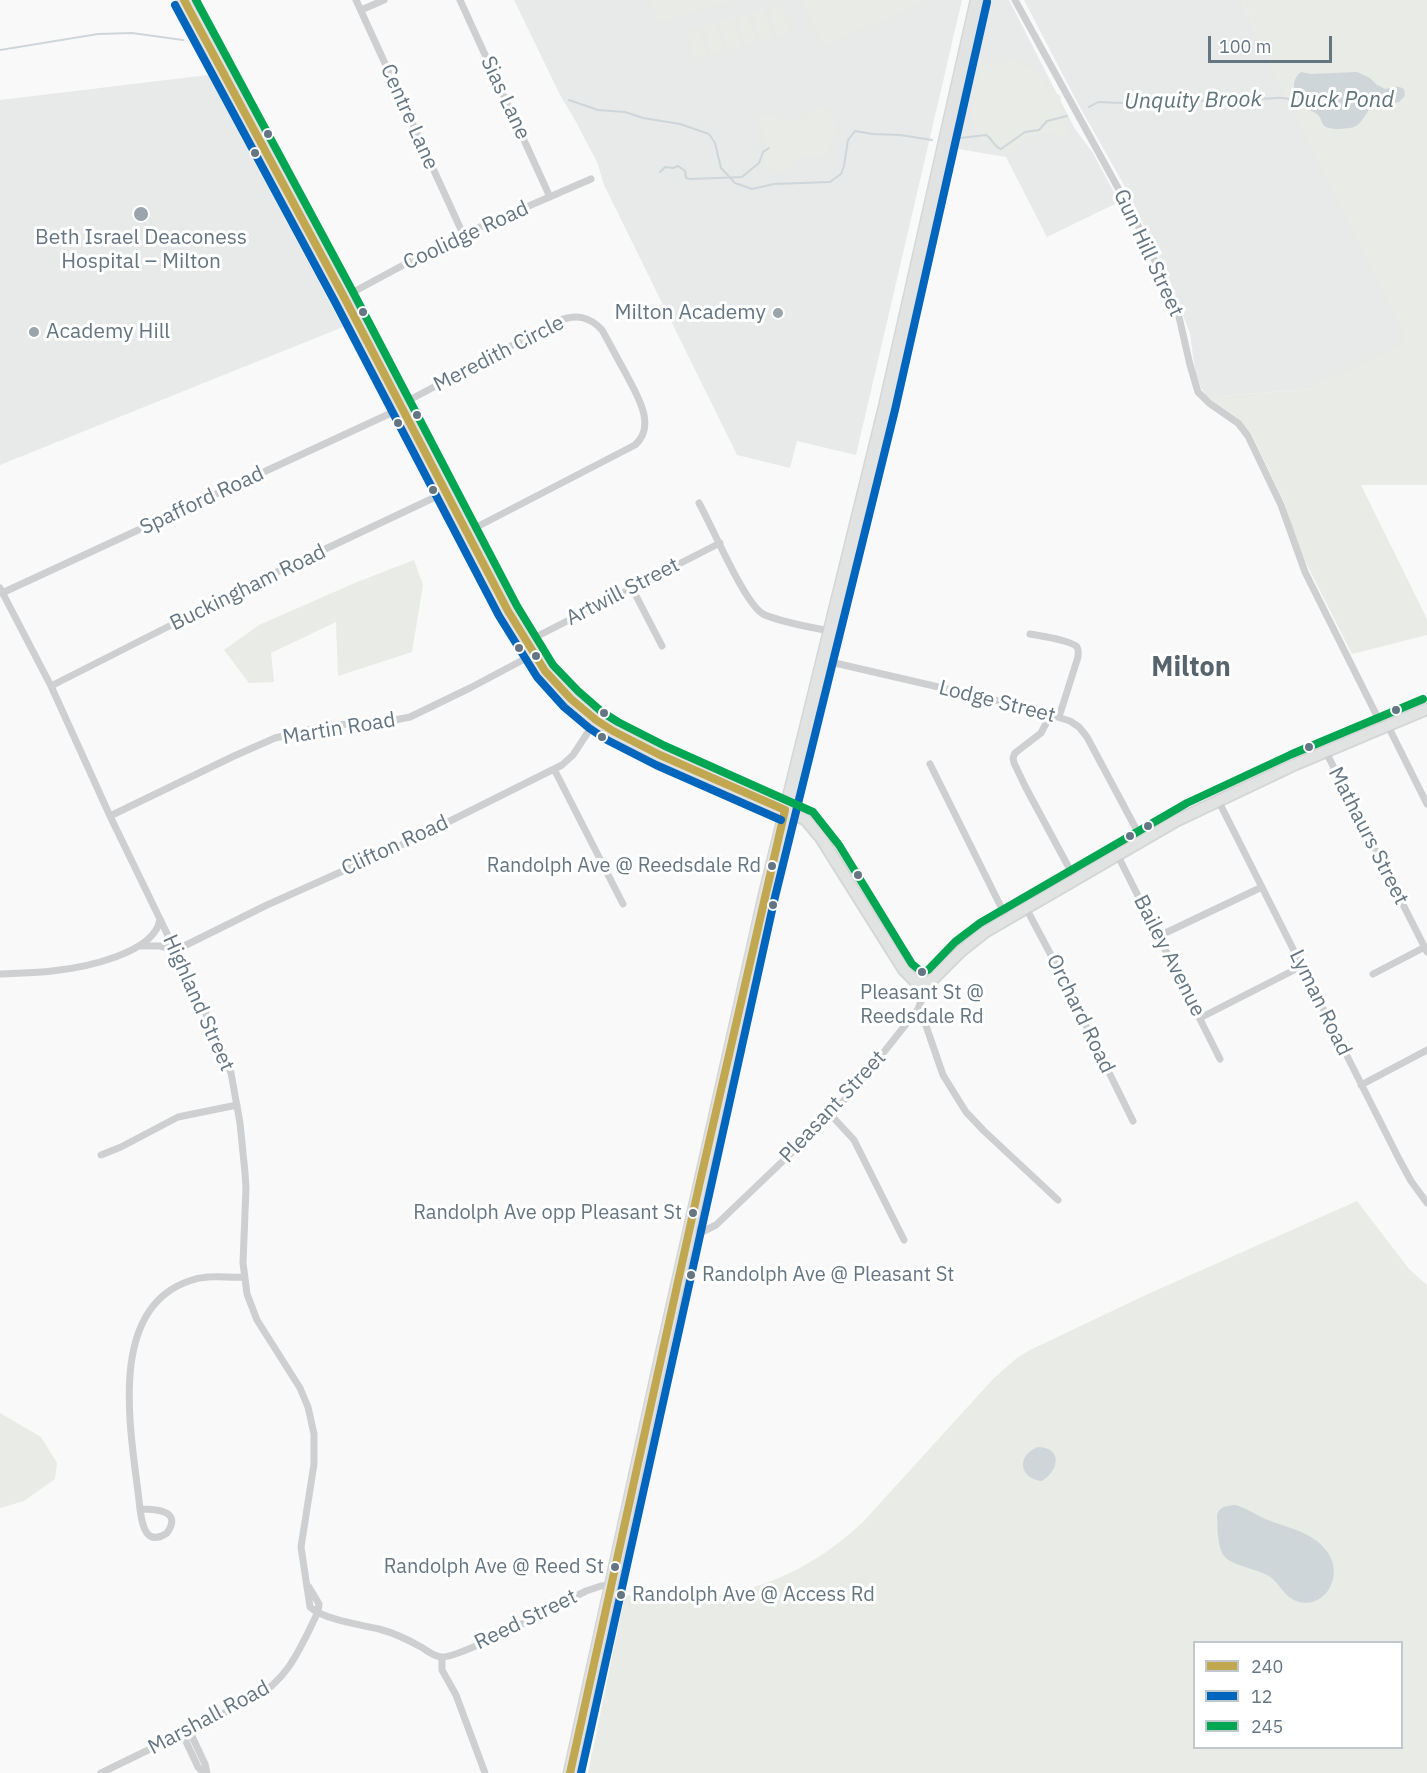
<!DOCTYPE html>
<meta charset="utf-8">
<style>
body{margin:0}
#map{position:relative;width:1427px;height:1773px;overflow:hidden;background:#f9f9f9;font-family:"IBM Plex Sans",sans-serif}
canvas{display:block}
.legend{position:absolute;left:1193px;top:1641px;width:210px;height:108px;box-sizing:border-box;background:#fff;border:2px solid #c1c8cd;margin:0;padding:8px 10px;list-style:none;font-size:18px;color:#657683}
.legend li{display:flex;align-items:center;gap:12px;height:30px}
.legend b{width:30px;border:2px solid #c1c8cd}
.scale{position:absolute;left:1208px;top:36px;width:124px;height:27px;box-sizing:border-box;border:3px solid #657683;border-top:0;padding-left:8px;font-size:18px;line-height:21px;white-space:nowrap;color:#657683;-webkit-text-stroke:4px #fff;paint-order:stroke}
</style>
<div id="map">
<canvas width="1427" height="1773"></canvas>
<ul class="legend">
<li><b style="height:8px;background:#c1a74f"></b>240</li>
<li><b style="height:8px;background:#0065bd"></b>12</li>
<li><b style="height:8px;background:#00a651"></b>245</li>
</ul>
<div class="scale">100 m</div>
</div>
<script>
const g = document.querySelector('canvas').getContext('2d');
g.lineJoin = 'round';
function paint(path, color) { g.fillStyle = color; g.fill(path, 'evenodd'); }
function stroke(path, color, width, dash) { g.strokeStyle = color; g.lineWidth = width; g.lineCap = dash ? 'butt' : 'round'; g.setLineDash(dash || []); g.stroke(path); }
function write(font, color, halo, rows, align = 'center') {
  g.font = font + ' "IBM Plex Sans",sans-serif'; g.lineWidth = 6; g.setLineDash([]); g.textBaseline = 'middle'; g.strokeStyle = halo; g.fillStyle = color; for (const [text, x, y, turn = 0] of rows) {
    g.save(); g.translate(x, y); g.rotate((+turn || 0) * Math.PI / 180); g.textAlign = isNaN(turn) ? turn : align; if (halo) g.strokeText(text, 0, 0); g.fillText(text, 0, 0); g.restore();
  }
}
paint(new Path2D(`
 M514,0H962L856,455L797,441L790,468L737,455L604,185L597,162L575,120L560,95Z
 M986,0H1009L1075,129L1093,153L1119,202L1047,237L1006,157L952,148Z
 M1024,0H1241L1408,342L1310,389L1207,397L1201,388L1195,372L1190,333L1166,272L1129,194L1076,100Z
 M208,75L343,327L0,465V100Z`), '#e8e9e9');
paint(new Path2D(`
 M651,0H732L658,23Z
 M801,0H925L823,47Z
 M1241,0H1427V485H1361L1427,619V635L1352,654L1299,549L1285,504L1251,433L1238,418L1207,397L1310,389L1407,341Z
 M781,4L790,33L777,36L768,8Z
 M765,9L773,37L760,41L752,13Z
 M749,14L757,42L744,46L736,17Z
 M732,18L741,47L727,50L719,22Z
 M716,23L724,52L711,55L703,27Z
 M700,28L708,56L695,60L686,32Z
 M1013,60C1022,61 1041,73 1045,83C1048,89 1043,87 1050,91C1051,92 1058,94 1059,95L1061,97C1056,113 1068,122 1067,137L1064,139L1057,134H1040L1032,136L1017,145C1012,161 999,151 992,144C988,140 988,142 983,139C979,137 975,129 973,124C969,113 978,74 982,63L996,64Z
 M817,107L824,108L831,112C836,129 838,145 823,157H801C793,162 784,174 772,170C761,165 767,149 766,140C765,133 760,128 760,122C760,117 761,117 764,114C777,115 788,126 802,119C808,116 811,110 817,107Z
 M414,560L423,585L412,652L338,676L336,622L271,653L274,682L249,683L224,650L259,625L357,582Z
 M1357,1201L1409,1269L1427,1285V1773H588L625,1595C717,1609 796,1585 863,1522L994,1378L1017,1358L1030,1350L1148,1294ZM1194,1642H1402V1748H1194Z
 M0,1413L41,1437L57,1463L55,1479L24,1501L0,1508Z`), '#e8ebe6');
paint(new Path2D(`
 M1301,72L1311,74L1357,72L1370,78L1376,84L1385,89C1393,87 1397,85 1404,89L1405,96L1399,102L1372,106C1366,112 1362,124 1354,127C1347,129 1332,130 1326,127C1321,124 1322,119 1318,115C1315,112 1310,111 1306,108C1295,99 1288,82 1301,72Z
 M1038,1447C1063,1448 1059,1470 1042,1481C1019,1479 1016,1455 1038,1447Z
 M1236,1505C1245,1508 1252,1512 1261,1517C1284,1528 1313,1530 1328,1553C1345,1578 1322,1613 1294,1600C1282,1594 1278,1580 1267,1575C1258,1570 1230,1564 1225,1557C1217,1548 1218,1529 1217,1517C1218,1506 1227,1506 1236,1505Z`), '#ced6d9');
stroke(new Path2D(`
 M0,50L98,34L132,33L183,40
 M569,100L598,110L625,112L643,118L680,124L709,134L715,143L721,168L735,183L752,189L774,184L830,182L841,174L844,166L848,140L855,131L873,134L900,135L932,140
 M1089,107L1098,102C1144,105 1190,101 1236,99C1250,99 1263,99 1277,98C1283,97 1289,100 1295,99L1297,96
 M952,139L986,135C992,138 994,147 1001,149L1025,132L1039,130L1047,121L1067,116
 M660,172L665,167L673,168L678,166L685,171L686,178L690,179L742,177L759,163L763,152L769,148`), '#ced6d9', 2);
const secondary = new Path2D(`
 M785,810L806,820L821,838L904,970L915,981L923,983L931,981L961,951L985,932L1176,821L1296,764L1427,709`);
const primary = new Path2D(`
 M184,0L344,297L508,611L545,671L571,699L596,720L613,731L660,755L785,810
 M570,1773L659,1367L765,895L885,407L977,0`);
stroke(secondary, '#d5d6d7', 14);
stroke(primary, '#d5d6d7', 15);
stroke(new Path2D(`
 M356,0L463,234
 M460,0L550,197
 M1015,0L1135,219L1162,276L1179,317L1190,365L1198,392L1209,403L1238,423L1248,436L1281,505L1305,572L1383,728
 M361,10L384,0
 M344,297L448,241L591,179
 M400,405L558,321C576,314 589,316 602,330C610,344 617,358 625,372C635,392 658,425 635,445L467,532
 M699,503C712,526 744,603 763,614C779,622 810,627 830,631
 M0,588L51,686L110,816L206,1014L222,1050L231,1073L240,1123L245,1173L246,1188L243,1263L247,1294L257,1320L300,1388L308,1407L314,1434V1464L301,1547L310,1607C322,1619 361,1625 379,1629C394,1633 407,1639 421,1647C428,1651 433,1656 441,1657C460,1659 562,1603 586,1591L601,1586L611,1585
 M632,588L662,646
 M2,593L402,408
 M1030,634C1040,636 1071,640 1077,647C1079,651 1078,653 1078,657L1059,717
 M526,642L720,543
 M822,660L1029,708L1070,721L1079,727L1087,737L1142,840
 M51,686L264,578L446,492
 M1051,714L1041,733L1015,753L1013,758L1014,763L1026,788L1075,879
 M1388,726L1427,804
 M1326,752L1427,952
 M930,764L1007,919
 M554,769L623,904
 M1218,800L1399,1159L1411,1181L1427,1203
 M110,816L234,756L275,738L325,726L395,720L410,717L470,688L534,654
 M1117,854L1220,1059
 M1026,908L1052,957L1133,1121
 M1159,936L1262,887
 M141,946H160L176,950L267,905L410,841L562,765L573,755L596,720
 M0,974C17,973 35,973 52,971C82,968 155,954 160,919
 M1373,974L1425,947
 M916,1012L924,1020L943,1075L966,1112L984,1131L1058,1200
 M1200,1018L1302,966
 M1361,1085L1427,1050
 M831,1115L854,1140L904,1240
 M101,1155L121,1147L178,1117L237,1105
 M690,1229L704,1231L716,1225L831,1115L861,1081L918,1009L922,999L923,983
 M140,1509C155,1509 183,1510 167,1533C146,1547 142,1525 140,1509C133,1441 103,1311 189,1281C207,1274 225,1278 243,1277
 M442,1657V1670L456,1695L485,1773
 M189,1730L205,1764L207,1773
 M182,1733L198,1767L204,1773
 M101,1773L253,1699C289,1679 300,1648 318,1612L319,1604L309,1587`), '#cecfd0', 7);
stroke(secondary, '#e1e2e2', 10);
stroke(primary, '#e1e2e2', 12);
stroke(new Path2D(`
 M184,0L344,297L508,611L545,671L571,699L596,720L613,731L660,755L785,810
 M570,1773L699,1186L785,810`), '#c1a74f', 8);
stroke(new Path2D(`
 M175,5L335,302L499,616L537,677L564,707L589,728L607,740L656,765L781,820
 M581,1773L775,897L895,410L987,2`), '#0065bd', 8);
stroke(new Path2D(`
 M196,0L353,292L517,606L553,665L578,691L602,712L618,722L665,746L813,812L839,845L912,964L922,972L928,970L955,942L980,923L1187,803L1292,754L1423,699`), '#00a651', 8);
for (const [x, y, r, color] of [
 [268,134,5,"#657683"],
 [255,153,5,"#657683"],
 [141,214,8,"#99a4ac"],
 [363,312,5,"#657683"],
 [778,313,6,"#99a4ac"],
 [34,332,6,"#99a4ac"],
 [417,415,5,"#657683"],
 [398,423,5,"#657683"],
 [433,490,5,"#657683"],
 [519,648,5,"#657683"],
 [536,656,5,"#657683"],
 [1396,710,5,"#657683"],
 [604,713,5,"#657683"],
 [602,737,5,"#657683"],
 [1309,747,5,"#657683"],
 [1148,826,5,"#657683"],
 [1130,836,5,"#657683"],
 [772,866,5,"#657683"],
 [858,875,5,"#657683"],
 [773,905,5,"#657683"],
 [922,972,5,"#657683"],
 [693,1213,5,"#657683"],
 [691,1275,5,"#657683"],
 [615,1567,5,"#657683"],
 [621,1595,5,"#657683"]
]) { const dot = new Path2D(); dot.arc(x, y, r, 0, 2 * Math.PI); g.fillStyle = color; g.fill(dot); stroke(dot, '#fff', 2); }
write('20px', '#657683', '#fff', [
 ["Randolph Ave @ Reedsdale Rd",761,866],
 ["Pleasant St @",922,993,"center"],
 ["Reedsdale Rd",922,1017,"center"],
 ["Randolph Ave opp Pleasant St",682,1213],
 ["Randolph Ave @ Pleasant St",702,1275,"left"],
 ["Randolph Ave @ Reed St",604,1567],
 ["Randolph Ave @ Access Rd",632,1595,"left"]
], 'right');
write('21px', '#657683', '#fff', [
 ["Sias Lane",505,98,65],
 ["Centre Lane",409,117,66],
 ["Coolidge Road",466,236,-25],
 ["Gun Hill Street",1148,253,65],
 ["Meredith Circle",499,354,-27],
 ["Spafford Road",202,501,-25],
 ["Buckingham Road",248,588,-26],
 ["Artwill Street",623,592,-27],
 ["Lodge Street",997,702,14],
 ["Martin Road",339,729,-9],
 ["Mathaurs Street",1368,836,63],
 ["Clifton Road",395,846,-25],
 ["Bailey Avenue",1169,956,63],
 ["Highland Street",198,1003,66],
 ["Lyman Road",1320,1003,64],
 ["Orchard Road",1080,1014,64],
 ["Pleasant Street",833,1107,-47],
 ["Reed Street",526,1620,-26],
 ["Marshall Road",209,1718,-28]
]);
write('21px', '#657683', '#fff', [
 ["Beth Israel Deaconess",141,238],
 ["Hospital – Milton",141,262],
 ["Milton Academy",766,313,"right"],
 ["Academy Hill",46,332,"left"]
]);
write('italic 22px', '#60757c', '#fff', [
 ["Unquity Brook",1193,101,-1],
 ["Duck Pond",1342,101]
]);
write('bold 27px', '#57646e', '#fff', [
 ["Milton",1191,668]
]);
</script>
